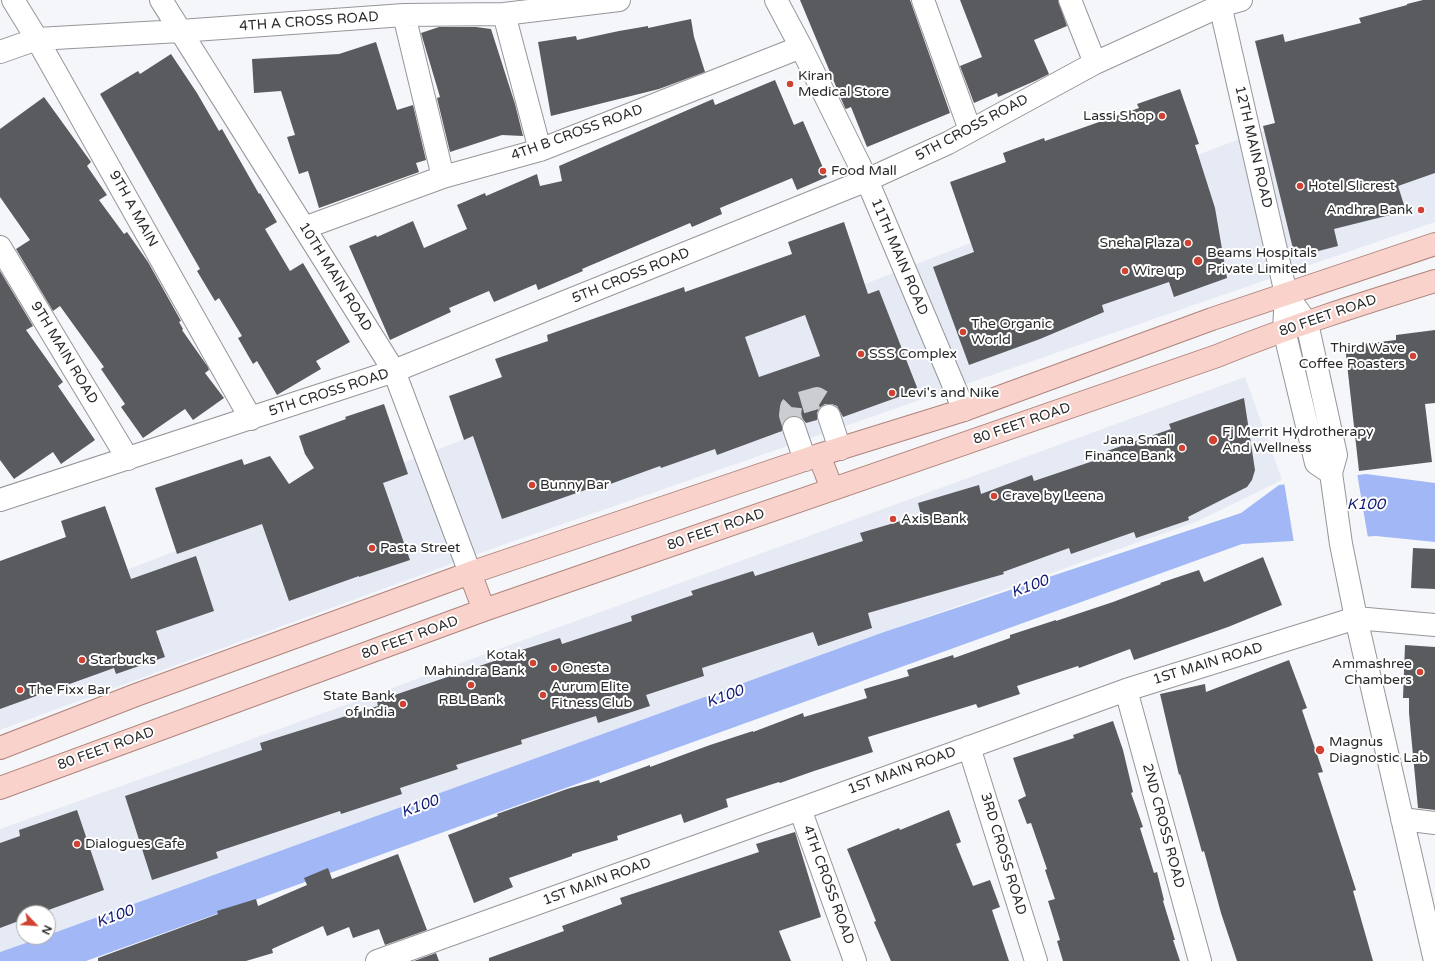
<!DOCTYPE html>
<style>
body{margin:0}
#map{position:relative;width:1435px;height:961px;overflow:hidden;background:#f5f6fa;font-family:"Varela Round",sans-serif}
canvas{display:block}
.north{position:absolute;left:16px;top:905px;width:40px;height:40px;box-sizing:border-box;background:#fff;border:1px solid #a9aaaa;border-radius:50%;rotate:115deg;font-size:11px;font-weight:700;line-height:16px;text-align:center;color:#292a2b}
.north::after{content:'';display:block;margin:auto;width:14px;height:18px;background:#d04333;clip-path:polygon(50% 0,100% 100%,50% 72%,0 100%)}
</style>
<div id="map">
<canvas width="1435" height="961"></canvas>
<div class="north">N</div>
</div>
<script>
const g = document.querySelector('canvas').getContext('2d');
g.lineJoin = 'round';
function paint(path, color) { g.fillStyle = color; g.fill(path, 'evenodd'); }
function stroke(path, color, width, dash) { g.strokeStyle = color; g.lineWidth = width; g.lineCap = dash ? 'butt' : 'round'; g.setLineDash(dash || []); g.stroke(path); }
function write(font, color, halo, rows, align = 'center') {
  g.font = font + ' "Varela Round",sans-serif'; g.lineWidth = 4; g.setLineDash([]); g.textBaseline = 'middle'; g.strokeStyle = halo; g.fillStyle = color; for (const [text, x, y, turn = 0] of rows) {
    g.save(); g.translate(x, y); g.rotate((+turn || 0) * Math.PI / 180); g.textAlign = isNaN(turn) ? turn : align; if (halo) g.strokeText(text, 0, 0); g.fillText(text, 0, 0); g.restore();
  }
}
paint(new Path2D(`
 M1435,77V222L1292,271L1289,262L1292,271L505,544L0,730V619L1239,139Z
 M1245,377L1282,480L1196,522L884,632L48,935V913H24V937H43L0,952V829L200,758Z`), '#e6eaf5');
paint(new Path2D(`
 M1366,474L1435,483V542L1376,536L1242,544L86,961H0V952L43,937H48V935L884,632L1241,513L1279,485Z`), '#a1b7f6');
paint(new Path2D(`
 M1357,473L1368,538L1294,543L1284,482Z`), '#f5f6fa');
paint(new Path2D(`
 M800,0H910L950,113L867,147L851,107L846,109L845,108Z
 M960,0H1058L1067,26L1034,40L1049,74L1035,81L998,97L997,93L974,103L960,66L982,57Z
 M1423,0H1435V173L1398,186L1406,211L1334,229L1338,246L1295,257L1263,126L1275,123L1255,41L1283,34L1285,42L1361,23L1359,18L1407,5V4Z
 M691,19L694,37L705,72L659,89L551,116L538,42L576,36L577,40L619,31L648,26V28Z
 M439,27H476L491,29L515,104L523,136L502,135L450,152L437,98L440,97L421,33Z
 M376,42L397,110L413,105L426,160L416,163L419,172L319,208L308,171L299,174L287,137L295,135L281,91L254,93L252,59L339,54Z
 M171,54L197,93L219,131L222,129L259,194L260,193L277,222L265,229L290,271L303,263L350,342L316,361L321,369L277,395L257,361L253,364L238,338L242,336L219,298L215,301L197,271L200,269L100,94L138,71L140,74Z
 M775,80L794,125L803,121L827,177L797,190L792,178L720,208L722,214L692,227L690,223L582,269L583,271L538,290L536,284L494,302L489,291L449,308L451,312L390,340L349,246L376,235L377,237L413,221L424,248L467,229L457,205L485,193L486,196L537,174L540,186L562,181L559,166L713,99L715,105Z
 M1180,89L1199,144L1195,145L1215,208L1227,278L1174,297L1169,282L1102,305L1104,312L1040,339L969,365L933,267L974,252L950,182L1006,162L1003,153L1044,138L1045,141L1139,108L1137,104Z
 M44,97L91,162L87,166L107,195L99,200L124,234L127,232L148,262L181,321L179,322L183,329L182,330L208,367L209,370L205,373L224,398L193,420L185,409L143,438L121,407L125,404L101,369L104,367L60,306L53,311L16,249L30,240L0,197V129Z
 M844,222L868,294L879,290L918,390L843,417L837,406L832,404H825L819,408L817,413V420L806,423L802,418L797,416H790L784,420L782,425V431L717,455L715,449L661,468L660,466L591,491V488L502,519L473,436L464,440L449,396L502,377L495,359L548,341L547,335L684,287L685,292L792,254L788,242ZM805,315L820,356L759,377L745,337Z
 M0,271L33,326L26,330L63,382L58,386L95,440L61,464L53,452L14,479L0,460Z
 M1435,330V403L1425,404L1432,462L1359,471L1345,346L1396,340V335Z
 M1244,398L1255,470L1252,480L1247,487L1188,517L1189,520L1136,538L1134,532L1071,554L1069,548L1003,572L1004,574L868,613L872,628L818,646L813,632L702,668L704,676L646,695L650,706L598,723L596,716L521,740L522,744L456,765L458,769L400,788L402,794L341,814L340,811L216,852L218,858L152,880L125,796L262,750L260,743L378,706L377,701L500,659L499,657L560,638L562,644L632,621L631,616L693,595L691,591L753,571L755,576L863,541L860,533L921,515L918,503L979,485L981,494L1032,475L1034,481L1108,456L1107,451L1171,429L1169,424Z
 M384,404L408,474L383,483L410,560L359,577V576L289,601L262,524L177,554L155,488L242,459L244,465L270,456L289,484L314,468L305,454L299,436L346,419L345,417Z
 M105,506L131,579L196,556L214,611L156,631L165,657L116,674L114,668L0,709V561L66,537L61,521Z
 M1413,548L1435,549V589L1411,588Z
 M1263,557L1282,605L1228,627L1134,660L1130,649L1079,668L1078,666L1017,686L1020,694L978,708L976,704L868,737L873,752L814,771L780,783L779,782L726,799L728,807L684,823L681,814L617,836L618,840L572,854V856L509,878L513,887L474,903L448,835L498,816L497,814L567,789L599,780L600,783L650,765V767L710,745L753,731V732L803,713L804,717L867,698L864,689L909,676L907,670L953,655L954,658L1010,638V635L1056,620V621L1113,602L1161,584L1160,583L1199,570L1204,582Z
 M1405,645L1435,647V810L1418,808L1409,713V698H1403Z
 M1289,660L1307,708L1302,710L1323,772L1318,773L1356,890L1353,891L1373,961H1237L1221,913L1204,851L1202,852L1180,774L1179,775L1160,694L1205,684L1206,692Z
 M1113,721L1123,750L1133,792L1131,793L1143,827L1140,828L1154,873L1157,872L1164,900L1163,901L1175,940H1173L1180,961H1063L1057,941L1060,940L1048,901L1055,899L1045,870L1047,869L1031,823L1027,824L1018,800L1026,796L1013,758L1074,738L1073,735Z
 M77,810L104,890L40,913H24V919L0,928V843L20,836L19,830Z
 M949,810L961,842L956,844L973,886L990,880L1000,907L992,910L1009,961H891L874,922L876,921L847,849L899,828L900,830Z
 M795,832L821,917L779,931L791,961H489V958L564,931L562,926L622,904L620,898L759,852L756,844Z
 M398,854L427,930L385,945L379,929L353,938L349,927L327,936L323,926L272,949L273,953L246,961H98V958L218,914L217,911L256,899L258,906L307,885L304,878L328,868L332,879Z
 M436,953L439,961H414Z`), '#5a5b5f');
stroke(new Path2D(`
 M794,428L790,415L791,407L793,405L817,398L825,403L829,416`), '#cccdd1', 22, [22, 11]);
const minor = new Path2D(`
 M13,0L37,39L251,419
 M161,0L394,371L470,573
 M776,0L801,47L867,180L964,410
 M923,0L970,130
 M1070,0L1095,63
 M1219,0L1286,294L1284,330L1316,463L1331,473
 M504,14L540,150
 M404,15L443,177
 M0,52L37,39L180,31L404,15L504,14L619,0
 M304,228L443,177L540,150L801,47
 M0,247L128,459
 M1286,294L1307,323L1336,455L1331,473L1341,544L1356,618L1435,961
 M829,416L840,449
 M794,428L805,460
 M0,500L394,371L867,180L948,143L1095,63L1220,6L1241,0
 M1126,690L1200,961
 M969,747L1036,961
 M800,809L855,961
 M1402,819L1435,823
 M377,961L800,809L1126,690L1356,618L1435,625`);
const major = new Path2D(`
 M819,455L832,489
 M470,573L484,610
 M0,748L136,695L470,573L819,455L964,410L1212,319L1435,244
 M0,788L484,610L1217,356C1288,327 1361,304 1435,281`);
stroke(minor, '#959699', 24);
stroke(major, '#ae847c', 24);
stroke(minor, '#fff', 22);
stroke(major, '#f9d2cb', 22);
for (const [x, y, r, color] of [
 [790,84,4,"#d04333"],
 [1162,116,4,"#d04333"],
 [823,171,4,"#d04333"],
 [1300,186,4,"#d04333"],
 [1421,210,4,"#d04333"],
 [1188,243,4,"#d04333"],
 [1198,261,5,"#d04333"],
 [1125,271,4,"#d04333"],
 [963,332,4,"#d04333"],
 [861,354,4,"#d04333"],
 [1413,356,4,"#d04333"],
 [892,393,4,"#d04333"],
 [1213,440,5,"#d04333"],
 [1182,448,4,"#d04333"],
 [532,485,4,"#d04333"],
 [994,496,4,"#d04333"],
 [893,519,4,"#d04333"],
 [372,548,4,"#d04333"],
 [82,660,4,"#d04333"],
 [533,663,4,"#d04333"],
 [554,668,4,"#d04333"],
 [1420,672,4,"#d04333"],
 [471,685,4,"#d04333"],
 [20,690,4,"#d04333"],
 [543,695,4,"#d04333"],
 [403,704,4,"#d04333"],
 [1320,750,5,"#d04333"],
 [77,844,4,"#d04333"]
]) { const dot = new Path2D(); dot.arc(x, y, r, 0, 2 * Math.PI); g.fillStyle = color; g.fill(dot); stroke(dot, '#fff', 1.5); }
write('14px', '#292a2b', '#fff', [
 ["4TH A CROSS ROAD",309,22,-4],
 ["5TH CROSS ROAD",972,128,-28],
 ["4TH B CROSS ROAD",577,133,-20],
 ["12TH MAIN ROAD",1253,147,77],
 ["9TH A MAIN",133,209,61],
 ["11TH MAIN ROAD",899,257,67],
 ["5TH CROSS ROAD",631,276,-22],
 ["10TH MAIN ROAD",335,277,58],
 ["80 FEET ROAD",1328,316,-19],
 ["9TH MAIN ROAD",64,353,59],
 ["5TH CROSS ROAD",329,393,-18],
 ["80 FEET ROAD",1022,424,-19],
 ["80 FEET ROAD",716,530,-19],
 ["80 FEET ROAD",410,638,-20],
 ["1ST MAIN ROAD",1208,664,-17],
 ["80 FEET ROAD",106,749,-20],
 ["1ST MAIN ROAD",902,771,-20],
 ["2ND CROSS ROAD",1163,826,75],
 ["3RD CROSS ROAD",1003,854,73],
 ["1ST MAIN ROAD",597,882,-20],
 ["4TH CROSS ROAD",828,885,70]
]);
write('14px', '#292a2b', '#fff', [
 ["Kiran",798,76],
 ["Medical Store",798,92],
 ["Lassi Shop",1154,116,"right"],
 ["Food Mall",831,171],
 ["Hotel Slicrest",1308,186],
 ["Andhra Bank",1413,210,"right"],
 ["Sneha Plaza",1180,243,"right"],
 ["Beams Hospitals",1207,253],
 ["Private Limited",1207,269],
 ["Wire up",1133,271],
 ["The Organic",971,324],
 ["World",971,340],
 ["Third Wave",1405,348,"right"],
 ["Coffee Roasters",1405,364,"right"],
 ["SSS Complex",869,354],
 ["Levi's and Nike",900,393],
 ["Fj Merrit Hydrotherapy",1222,432],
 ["And Wellness",1222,448],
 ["Jana Small",1174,440,"right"],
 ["Finance Bank",1174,456,"right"],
 ["Bunny Bar",540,485],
 ["Crave by Leena",1002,496],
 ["Axis Bank",901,519],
 ["Pasta Street",380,548],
 ["Kotak",525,655,"right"],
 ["Mahindra Bank",525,671,"right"],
 ["Starbucks",90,660],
 ["Ammashree",1412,664,"right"],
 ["Chambers",1412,680,"right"],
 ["Onesta",562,668],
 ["Aurum Elite",551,687],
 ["Fitness Club",551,703],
 ["The Fixx Bar",28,690],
 ["State Bank",395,696,"right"],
 ["of India",395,712,"right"],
 ["RBL Bank",471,700,"center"],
 ["Magnus",1329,742],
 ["Diagnostic Lab",1329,758],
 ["Dialogues Cafe",85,844]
], 'left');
write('italic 15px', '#141b74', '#fff', [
 ["K100",1366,505],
 ["K100",1030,587,-20],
 ["K100",725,697,-20],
 ["K100",420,807,-20],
 ["K100",115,917,-20]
]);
</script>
